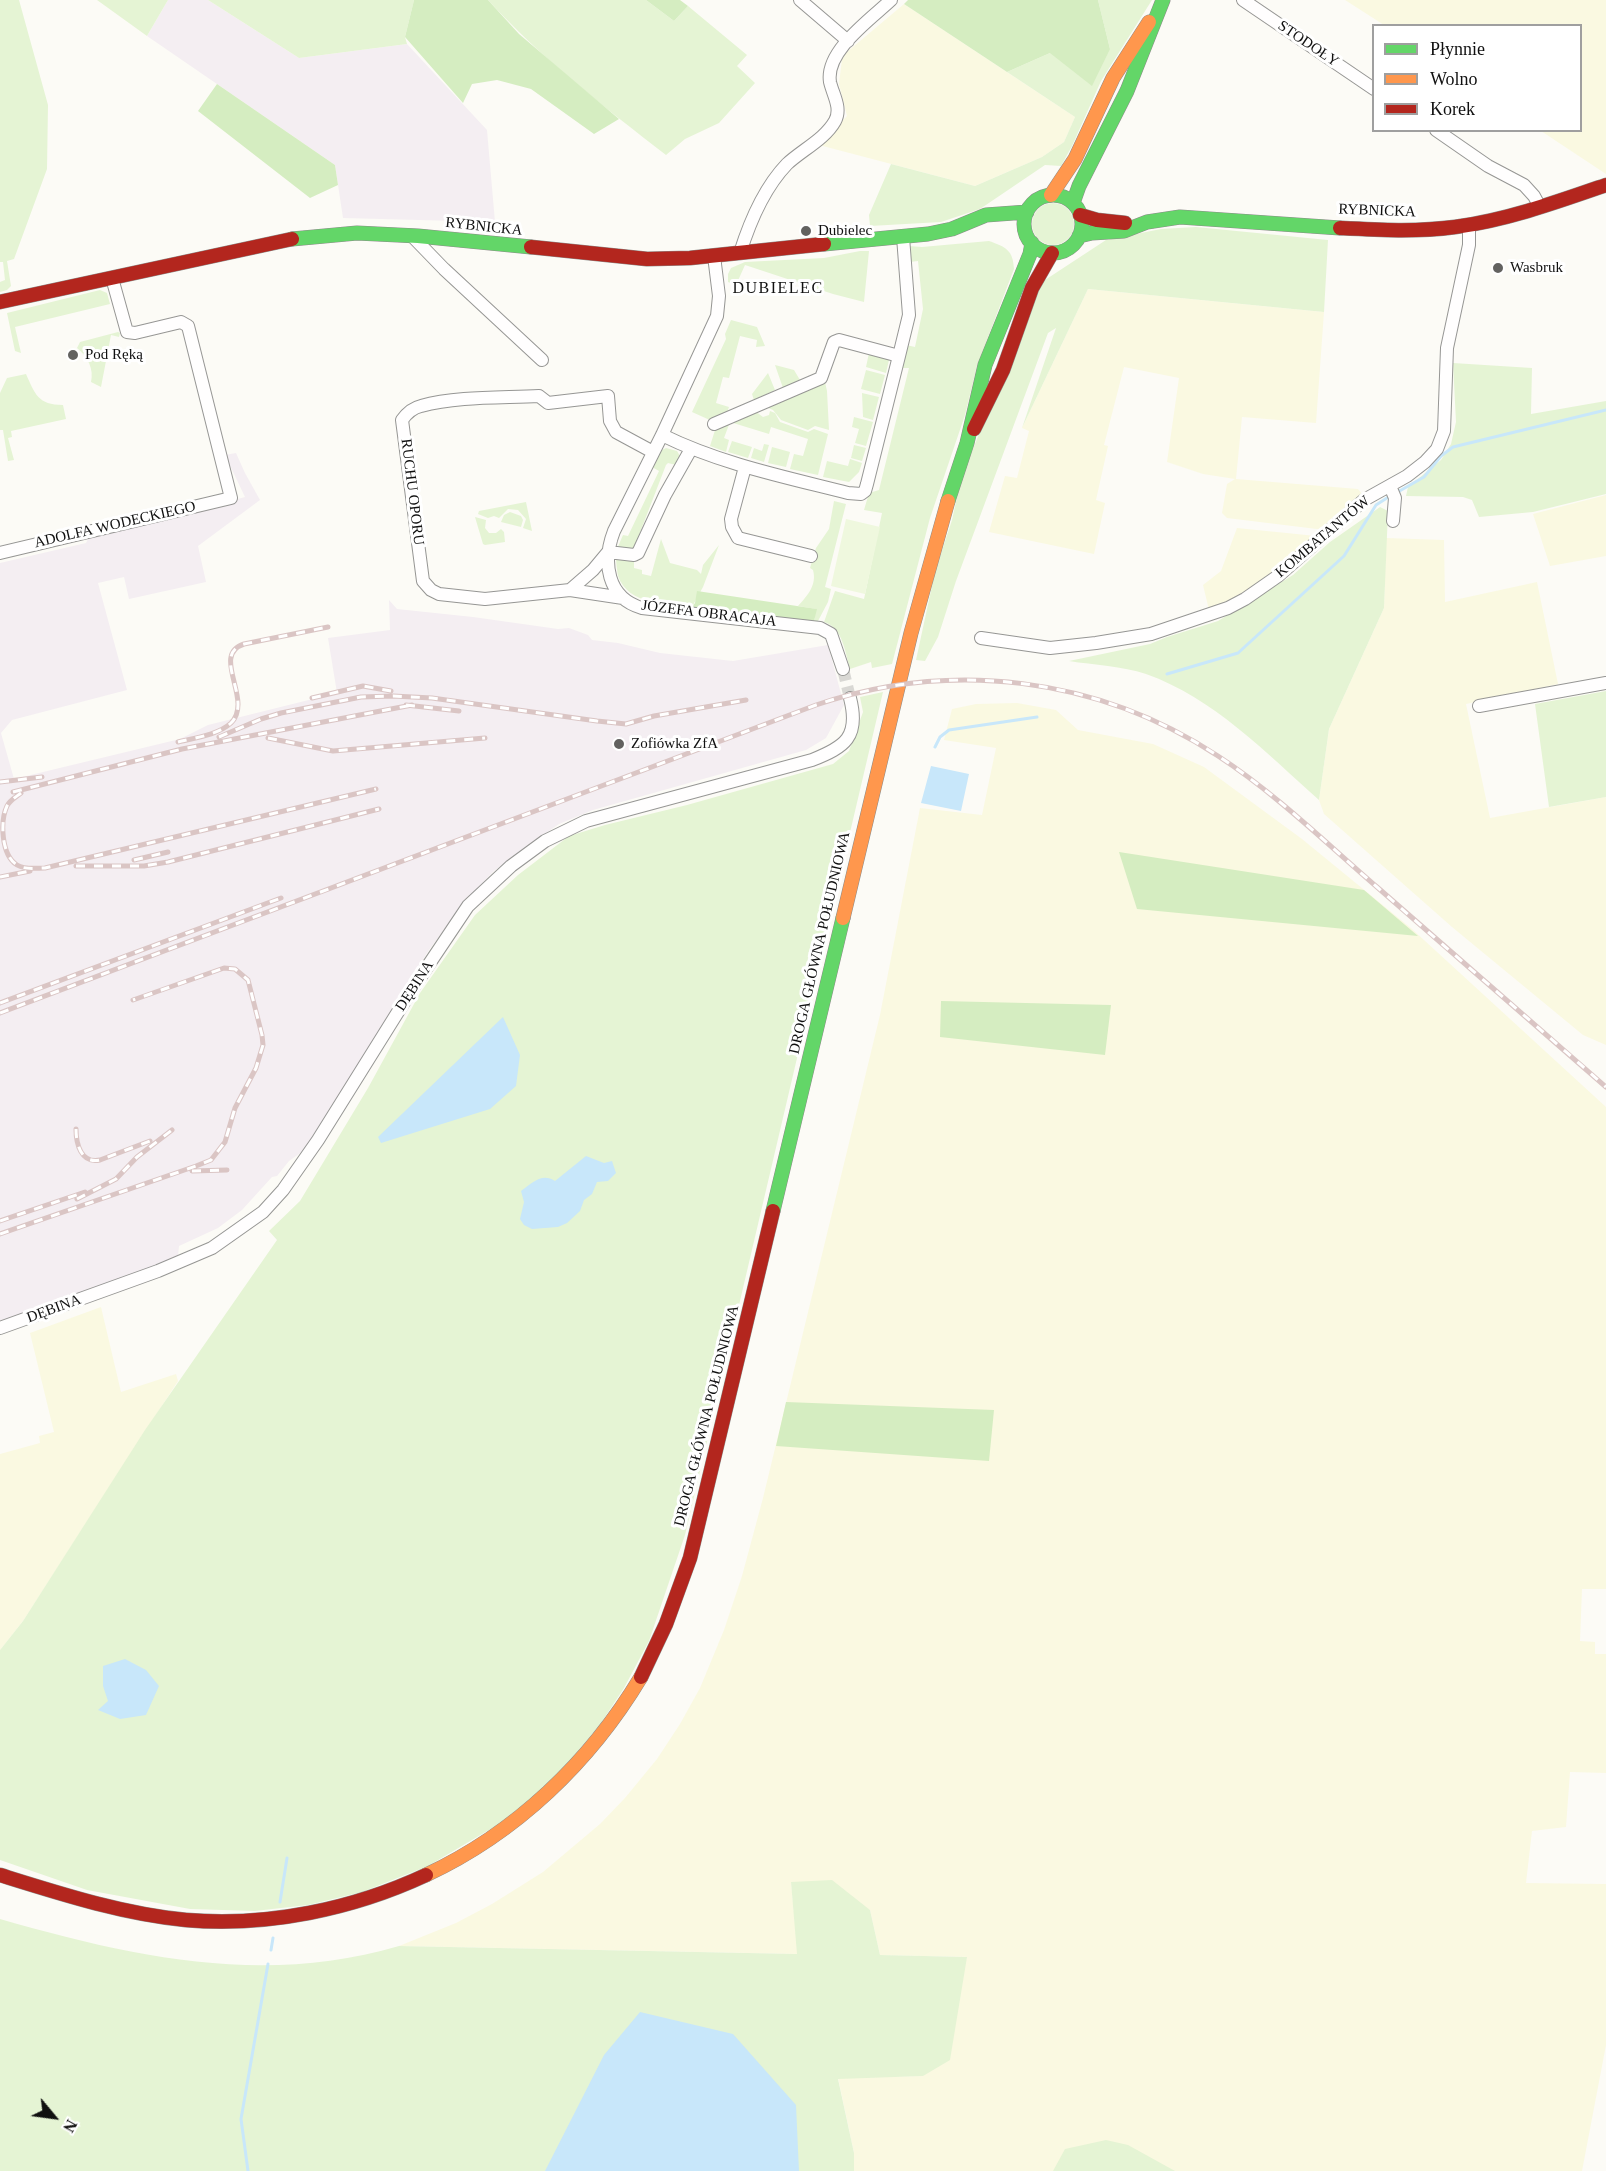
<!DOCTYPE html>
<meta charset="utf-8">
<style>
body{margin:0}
#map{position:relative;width:1606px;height:2171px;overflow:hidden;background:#fcfbf6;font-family:"Times New Roman",serif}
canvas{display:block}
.legend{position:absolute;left:1372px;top:24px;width:210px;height:108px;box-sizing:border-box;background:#fff;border:2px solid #9f9f9f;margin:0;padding:8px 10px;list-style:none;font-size:18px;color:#101010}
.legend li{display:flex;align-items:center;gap:12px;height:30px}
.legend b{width:30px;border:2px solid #9f9f9f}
.north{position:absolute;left:24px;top:2087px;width:60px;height:60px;-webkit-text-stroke:4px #fff;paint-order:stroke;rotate:119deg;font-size:16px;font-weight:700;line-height:24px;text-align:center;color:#101010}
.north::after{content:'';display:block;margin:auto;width:21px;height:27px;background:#101010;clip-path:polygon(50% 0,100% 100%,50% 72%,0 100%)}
</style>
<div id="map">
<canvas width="1606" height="2171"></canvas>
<ul class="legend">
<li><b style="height:8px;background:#63d668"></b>Płynnie</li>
<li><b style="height:8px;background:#ff974d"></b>Wolno</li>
<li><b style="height:8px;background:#b3261e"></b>Korek</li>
</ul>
<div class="north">N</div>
</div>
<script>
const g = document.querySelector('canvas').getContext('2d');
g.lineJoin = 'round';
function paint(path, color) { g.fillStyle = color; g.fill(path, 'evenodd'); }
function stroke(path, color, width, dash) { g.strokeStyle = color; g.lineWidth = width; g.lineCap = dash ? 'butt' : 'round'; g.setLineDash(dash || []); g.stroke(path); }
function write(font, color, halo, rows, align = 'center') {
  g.font = font + ' "Times New Roman",serif'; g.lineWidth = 6; g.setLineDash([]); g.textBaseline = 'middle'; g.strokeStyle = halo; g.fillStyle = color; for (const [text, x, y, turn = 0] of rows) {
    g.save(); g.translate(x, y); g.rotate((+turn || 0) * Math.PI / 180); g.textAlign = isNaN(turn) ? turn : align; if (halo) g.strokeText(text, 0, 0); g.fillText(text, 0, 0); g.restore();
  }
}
paint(new Path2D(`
 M168,0H208L299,58L407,44L487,130L495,222L343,218L335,165L147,36Z
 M236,453L245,473L260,500L198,546L206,582L129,599L124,577L98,583L127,690L12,720L1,733L14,779L180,739L208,725L337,693L328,638L390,630L389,600L397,609L473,617L558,629L569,628L588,635L592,640L618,643L660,653L733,661L828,645L844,705L826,738L806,750L593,810L559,824L526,847L494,871L466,900L429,950L306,1149L289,1161L277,1176L272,1177L242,1210L218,1228L179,1246L178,1256L124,1278L0,1322V563L86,543L89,537L156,522L245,497L225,455Z`), '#f4eef2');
paint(new Path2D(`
 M1345,0H1606V174L1541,131L1580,130V26L1384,25Z
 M904,4L1075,117L1064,142L1042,157L975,186L819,145L847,116L839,84L842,59L847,52Z
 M1088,289L1324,312L1316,423L1242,417L1236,479L1358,489L1363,495L1325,530L1227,518L1222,513L1227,484L1235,479L1203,474L1167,462L1179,378L1124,367L1104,445L1108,446L1096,500L1105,503L1094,554L989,532L1005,476L1017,478L1029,431L1022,428Z
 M1606,495V556L1550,566L1533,514Z
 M1237,528L1316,536L1282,569L1253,589L1209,610L1203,585L1221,571Z
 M1386,538L1444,540L1445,602L1537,582L1558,684L1466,704L1490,818L1606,797V1045L1583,1035L1452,927L1324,814L1319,800L1329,729L1384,608Z
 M1017,703L1056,710L1078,730L1153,744L1204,767L1302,839L1412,929L1606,1107V1589H1582L1580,1641L1595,1642V1654H1606V1773L1570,1772L1566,1827L1532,1831L1526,1883L1606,1884V2045L1582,2171H854V2153L838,2078L923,2076L967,1957L880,1955L870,1910L791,1882L798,1954L399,1946L456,1923L492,1904L543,1872L600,1824L625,1798L657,1759L680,1724L700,1688L724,1630L742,1576L763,1498L880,1015L920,808L982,815L996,748L944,740L952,709L976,704Z
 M101,1307L121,1392L176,1374L178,1381L23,1621L0,1650V1454L40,1443L39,1436L54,1432L30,1333Z`), '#faf9e1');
paint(new Path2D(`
 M0,0H19L48,105L47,169L14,259L7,261L11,286L7,290L0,292V282L5,280L3,262H0Z
 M97,0H168L147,36Z
 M208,0H414L405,37L407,44L299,58Z
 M488,0H646L674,21L688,6L747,55L737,66L755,83L719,123L685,139L666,155C604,107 541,58 488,0Z
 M1098,0H1152L1101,81L1072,146L1061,166L1045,165L980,209L941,222L870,226L869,215L891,164L975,186L1042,157L1064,142L1075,117L1007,72L1050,53L1110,49Z
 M1032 224a21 21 0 1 1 42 0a21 21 0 1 1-42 0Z
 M1196,227L1328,240L1324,312L1088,289L1022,428L1056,328L1048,333L956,581L938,637L925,661L916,660L935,572L952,520L962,475L987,415L1034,291L1045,280L1106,240L1161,229Z
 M989,241C1006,247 1013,250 1014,269L977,366L965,415L930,518L892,664L872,668L871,662L850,669C845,652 843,628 824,622L835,591L864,599L882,513L864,510L869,493L879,490L909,368H900L906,345L915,347L923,309L918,261L910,262L909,246L922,247Z
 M860,251H869L864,302L833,294L745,265L736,285L728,282V274L731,268L745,262L824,258Z
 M100,290L107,293L110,304L15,327L21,353L15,351L7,313Z
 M731,320L757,327L765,346L756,347L757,340L740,336L729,378L723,377L716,403L729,407L727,413L712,421L692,412L726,339L725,334Z
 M118,332L120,333L119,337L111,335L101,387L91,382C94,369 88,357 77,348L80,342Z
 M869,353L887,358L889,360L886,373L866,367Z
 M1453,363L1532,368L1531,414L1606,401V494L1533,512L1479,517L1472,500L1463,497L1406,496L1408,487L1441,460L1451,444L1456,422Z
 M775,365L794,370L800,380L783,388Z
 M866,370L885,375L880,394L861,389Z
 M768,373L775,390L754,400L752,394Z
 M26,374C35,394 38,405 63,405L66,419L11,431L12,437L8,438L14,460L8,461L3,430H0V393L7,378Z
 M825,382L827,391L829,430L815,426L808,430L781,420L773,410L766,407Z
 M862,393L879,397L873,420L863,417Z
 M755,411L763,417L769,415L770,411L775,413L780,422L808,432L814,429L828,434L818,475L790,469L794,454L803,456L808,439L771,427L769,434L730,422L724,438L729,440L726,452L710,446L716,427Z
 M854,417L873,422L866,446L855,443L859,429L852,427Z
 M732,441L752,447L748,458L728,452Z
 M764,444L769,445L764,462L751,458L754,448L762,451Z
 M854,445L866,448L862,461L851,458Z
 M772,447L790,452L786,467L768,463Z
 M666,448L677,451L680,456L676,465L668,463L666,465L634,548L631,550L617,549L623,535L628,536L659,471L652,467L660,451Z
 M850,459L862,463L859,472L849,482L823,477L827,461L848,466Z
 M834,501L846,504L825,587L831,589L828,602L818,621H814L816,609L798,606C808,595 817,585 813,570L810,568L816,548L829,529Z
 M526,502L532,531L523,528L526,519L518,510L508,509L499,518L494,516L488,518L478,514L479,511Z
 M1380,507L1388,511L1384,608L1329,729L1319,800C1266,753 1214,698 1146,674C1122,666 1094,665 1069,661L1150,644L1167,637L1218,621L1293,575L1330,542Z
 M510,512L521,516L523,520L521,527L501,522L504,515Z
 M475,517L486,520L485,528L489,533H496L501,529L504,532L505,542L485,545L483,544Z
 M661,539L670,563L697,570L701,574L703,565L719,545L703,587L692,607C667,604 628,605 618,576C617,570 616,563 616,557L634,559V568L642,570V574L651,576Z
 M1606,691V797L1549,807L1535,704Z
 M883,692L685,1535L649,1641L624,1688L599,1726L572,1758L541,1791L499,1824L428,1866L362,1892L308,1905L255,1911L190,1909L87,1890L0,1860V1650L23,1621L145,1430L277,1240L269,1231L300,1201L368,1088L420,993L475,915L518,875L569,836L605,825L687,805L833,764L849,751L863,712L860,697Z
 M832,1880L870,1910L880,1955L967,1957L950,2060L923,2076L838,2079L854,2153V2171H0V1919C133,1957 263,1986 399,1946L797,1954L791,1882Z
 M1106,2140L1128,2145L1175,2171H1053L1065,2149Z`), '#e5f4d4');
paint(new Path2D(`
 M414,0H488L519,34L619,119L594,134L531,89L497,80L472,84L463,103L405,37Z
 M646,0H680L688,6L674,21Z
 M908,0H1098L1110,49L1092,86L1050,53L1007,72L904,4Z
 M217,84L335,165L338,185L310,198L198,111Z
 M697,591L817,609L814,621L692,607L695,603Z
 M1119,852L1364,890L1418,936L1137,909Z
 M941,1001L1111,1005L1105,1055L940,1037Z
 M786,1402L994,1410L989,1461L776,1446Z`), '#d5edc1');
paint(new Path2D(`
 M846,519L880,527L865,594L831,586Z`), '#eff8de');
paint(new Path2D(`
 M931,766L969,774L961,811L921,803Z
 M503,1017L520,1055L516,1086L490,1109L381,1143L378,1137Z
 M586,1156L604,1163L612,1161L616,1173L608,1181L597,1182L592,1194L584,1200L580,1211L567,1223L558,1227L532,1229L524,1225L520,1219L524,1202L521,1191C532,1183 542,1172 555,1181Z
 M125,1659L146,1670L159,1686L146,1715L120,1719L98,1710L108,1701L103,1686V1666Z
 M640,2012L733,2034L796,2105L799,2171H545L604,2055Z`), '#c8e7fa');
stroke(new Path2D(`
 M1396,493L1424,477L1441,456L1453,447L1606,410
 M1167,674L1238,653L1344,556L1376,505L1390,496
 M935,747L940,737L949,730L1037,717
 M280,1902L287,1858
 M271,1950L273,1938
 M248,2171L241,2119L268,1964`), '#c8e7fa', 3);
stroke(new Path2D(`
 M843,669L850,698`), '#d9d8d4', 12, [12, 6]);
const street = new Path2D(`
 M800,0L848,41
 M1243,0L1374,89
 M1436,130L1488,166L1524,185L1534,196L1540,207
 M412,236L444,269L542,360
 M740,253C750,221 764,188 787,164C802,150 825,139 835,121C842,108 833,95 830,82C825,51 871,19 891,0
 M714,256L719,296L717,316L662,435L614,531C602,562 607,598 642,608L820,628L831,634L843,669
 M899,356L909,315L903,237
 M662,435C721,464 785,477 848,493L861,494L865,491L867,484L899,356L839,340L834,342L821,378L714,424
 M745,467L731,519L732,527L738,538L811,556
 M1390,486L1395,498L1393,521
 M0,553L231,498L188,326L181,322L135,333L127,332L112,278
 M570,590L593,570L608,552L634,555L638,553L665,495L691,449
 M623,598L570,590L485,599L439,594L431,590L423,581L402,420C407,413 412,408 421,406C457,396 502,398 539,396L548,403L608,396L610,421L616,432L653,452
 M981,638L1050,648L1096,643L1151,634L1228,608L1245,599L1278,576L1364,500L1407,476L1425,462L1437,449L1444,431L1447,348L1469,245V225
 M1479,706L1606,683
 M0,1328L158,1271L212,1248L263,1212L283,1190L318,1140L411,991L468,906L511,866L545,841L586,821L812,760C845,747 860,737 850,698`);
const fast = new Path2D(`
 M1024 224a29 29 0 1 1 58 0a29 29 0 1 1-58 0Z
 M1073,203L1079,186L1127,91L1163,0
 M1079,236L1092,233L1124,231L1147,222L1180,217L1340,228
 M292,239L357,233L418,236L531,247
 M824,244L928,234L952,229L986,215L1027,212
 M948,501L967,443L985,365L1030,254L1032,243
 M773,1211L843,918`);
const slow = new Path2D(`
 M1051,195L1075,159L1113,78L1149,22
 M843,918L911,633L948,501
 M426,1875C516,1833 590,1762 641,1677`);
const jam = new Path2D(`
 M1080,215L1097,220L1125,223
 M1340,228C1379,230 1417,232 1455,227C1507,220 1557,202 1606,185
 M531,247L647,259L690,258L824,244
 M0,302L292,239
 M974,429L1003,370L1032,288L1052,253
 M641,1677L666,1624L690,1558L773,1211
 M0,1875C61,1894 123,1914 186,1920C268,1927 353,1909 426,1875`);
stroke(street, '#969694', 14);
stroke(fast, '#8d8c8a', 15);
stroke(slow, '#8d8c8a', 15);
stroke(jam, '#8d8c8a', 15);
stroke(street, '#fffefe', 12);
stroke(fast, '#63d668', 14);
stroke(slow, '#ff974d', 14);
stroke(jam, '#b3261e', 14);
const rail = new Path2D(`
 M312,698L363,686L391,691
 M406,705L459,711
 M219,737L261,719L281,713L361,697L393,696L432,698L597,721L626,724L654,716L746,700
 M268,738L333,751L485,738
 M178,742C194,738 218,735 231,723C254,700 210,655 244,644L328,627
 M0,782L42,777
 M13,792L182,749L412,705
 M21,793C16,797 10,800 7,806C0,821 1,855 17,865C25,870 36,868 45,868L376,789
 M134,860L168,852
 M76,866H144L168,862L379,809
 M0,877L30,871
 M0,1003L281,898
 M0,1013L816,705C951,659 1098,677 1218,756C1275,793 1325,842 1377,887C1453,954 1530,1020 1606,1087
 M76,1129C76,1144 81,1164 100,1160L150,1141
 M192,1171L227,1170
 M77,1199L116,1179L137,1157L172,1130
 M0,1221L85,1192
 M0,1234L196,1166L211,1160L225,1142L235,1108L256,1068L263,1045L262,1035L248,980L235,969L224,968L133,1000`);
stroke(rail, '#dac5c4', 5);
stroke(rail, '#fff', 3, [9]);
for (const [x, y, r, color] of [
 [806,231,6,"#636260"],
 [1498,268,6,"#636260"],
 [73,355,6,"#636260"],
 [619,744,6,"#636260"]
]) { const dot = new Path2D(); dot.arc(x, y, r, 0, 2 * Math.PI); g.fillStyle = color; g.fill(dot); stroke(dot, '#fff', 2); }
write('15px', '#101010', '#fff', [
 ["STODOŁY",1308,44,34],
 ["RYBNICKA",1377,211,2],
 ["RYBNICKA",484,227,6],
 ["RUCHU OPORU",412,492,83],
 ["ADOLFA WODECKIEGO",115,525,-13],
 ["KOMBATANTÓW",1323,537,-40],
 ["JÓZEFA OBRACAJA",709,614,7],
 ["DROGA GŁÓWNA POŁUDNIOWA",820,943,-77],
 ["DĘBINA",415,986,-57],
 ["DĘBINA",54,1309,-20],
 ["DROGA GŁÓWNA POŁUDNIOWA",707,1416,-76]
]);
write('15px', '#101010', '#fff', [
 ["Dubielec",818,231],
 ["Wasbruk",1510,268],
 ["Pod Ręką",85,355],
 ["Zofiówka ZfA",631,744]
], 'left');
g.letterSpacing = '1.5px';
write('16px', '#101010', '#fff', [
 ["DUBIELEC",778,289]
]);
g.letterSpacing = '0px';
</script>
